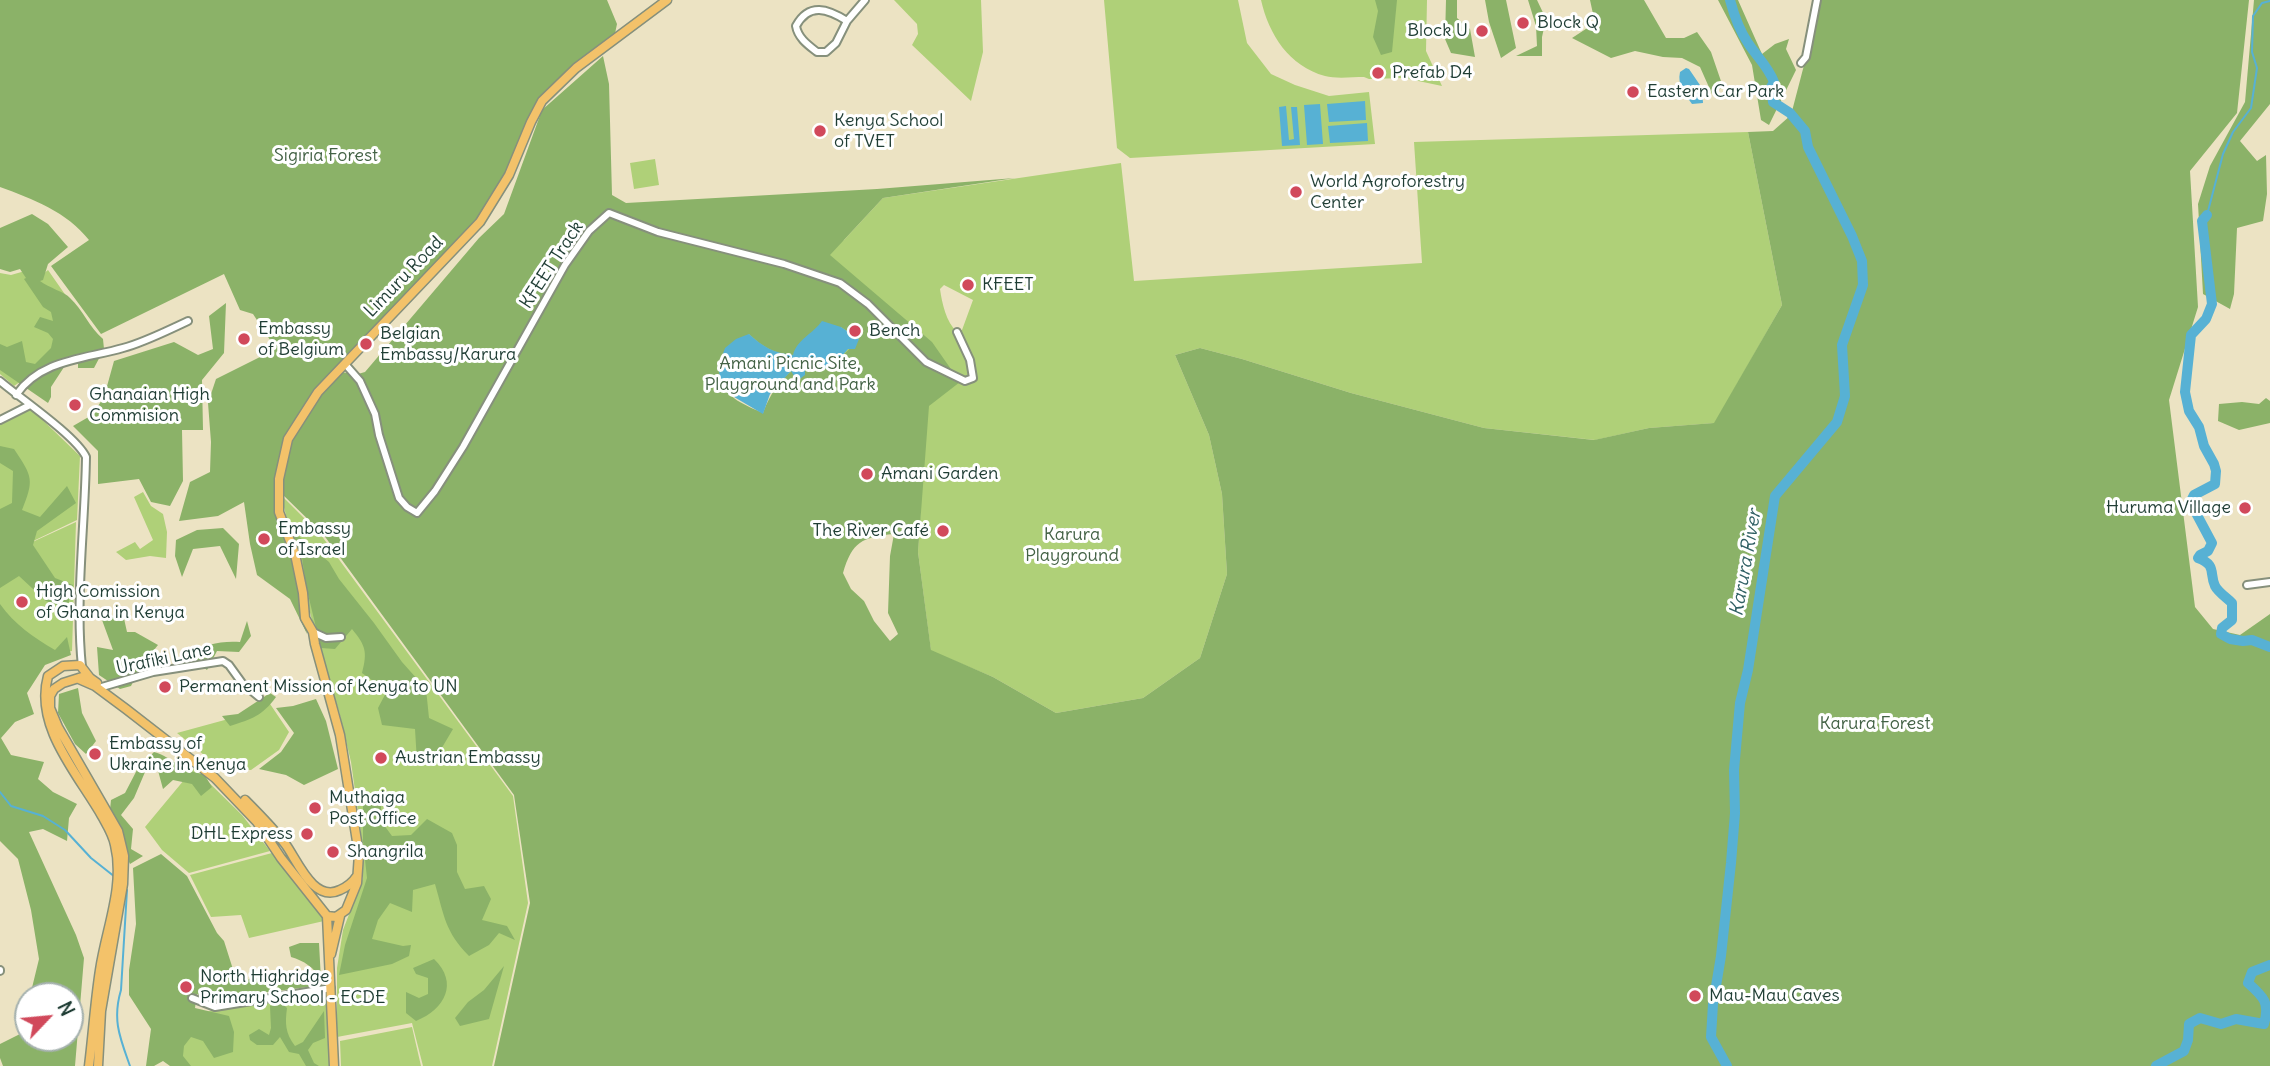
<!DOCTYPE html>
<meta charset="utf-8">
<style>
body{margin:0}
#map{position:relative;width:2270px;height:1066px;overflow:hidden;background:#ece3c3;font-family:Delius,sans-serif}
canvas{display:block}
.north{position:absolute;left:14px;top:982px;width:70px;height:70px;box-sizing:border-box;background:#fff;border:2px solid #a5b1ae;border-radius:50%;rotate:64deg;font-size:19px;font-weight:700;line-height:28px;text-align:center;color:#1f3d34}
.north::after{content:'';display:block;margin:auto;width:24px;height:32px;background:#d1495b;clip-path:polygon(50% 0,100% 100%,50% 72%,0 100%)}
</style>
<div id="map">
<canvas width="2270" height="1066"></canvas>
<div class="north">N</div>
</div>
<script>
const g = document.querySelector('canvas').getContext('2d');
g.lineJoin = 'round';
function paint(path, color) { g.fillStyle = color; g.fill(path, 'evenodd'); }
function stroke(path, color, width, dash) { g.strokeStyle = color; g.lineWidth = width; g.lineCap = dash ? 'butt' : 'round'; g.setLineDash(dash || []); g.stroke(path); }
function write(font, color, halo, rows, align = 'center') {
  g.font = font + ' Delius,sans-serif'; g.lineWidth = 6; g.setLineDash([]); g.textBaseline = 'middle'; g.strokeStyle = halo; g.fillStyle = color; for (const [text, x, y, turn = 0] of rows) {
    g.save(); g.translate(x, y); g.rotate((+turn || 0) * Math.PI / 180); g.textAlign = isNaN(turn) ? turn : align; if (halo) g.strokeText(text, 0, 0); g.fillText(text, 0, 0); g.restore();
  }
}
paint(new Path2D(`
 M894,0H981L983,52L971,101L912,45L918,34L917,24Z
 M1104,0H1238L1247,43L1271,74L1295,85L1329,96L1369,92L1375,144L1130,158L1117,148Z
 M1261,0H1427L1426,51L1442,86L1404,78L1369,79L1364,77C1352,77 1336,79 1325,76C1289,66 1269,35 1261,0Z
 M1748,132L1782,305L1715,423L1649,428L1595,440L1484,428L1351,393L1242,359L1200,348L1175,355L1209,435L1222,494L1227,574L1200,658L1143,698L1056,713L993,677L931,651L918,552L921,503L661,290L844,240L883,198L1121,163L1134,281L1422,263L1414,142ZM944,285L973,300L962,330L957,332C946,322 942,303 940,289Z
 M655,159L659,185L634,189L630,163Z
 M48,270L101,346L46,364L14,386L0,374V273L11,275L25,271L42,275Z
 M25,403L80,456L77,520L2,556L76,522L72,651L0,660V416Z
 M143,492L151,506L163,514L167,532L166,558L150,556L126,560L116,552L135,542L140,549L153,540L134,497Z
 M281,495L321,535L513,796L528,903L492,1066H423L412,1023L337,1037V968L343,930L363,878L361,833L351,762L339,711L321,657Z
 M266,698L289,732L279,750L251,770L220,768L177,733L243,715Z
 M194,768L242,815L270,851L189,873L162,850L145,827Z
 M272,853L318,910L324,921L249,938L241,915L211,917L190,875Z
 M321,993L326,994L330,1066H175L168,1018Z
 M412,1027L421,1066H341L340,1041Z`), '#afd078');
paint(new Path2D(`
 M0,0H607L617,24L613,43L539,105L495,201L339,372L358,374L365,372L479,238L504,214L542,110L603,56L609,84L612,195L626,203L877,189L1015,178L883,198L830,255L932,342L960,382L929,406L918,552L931,650L993,677L1056,713L1143,698L1200,658L1227,574L1222,494L1209,435L1175,355L1200,348L1242,359L1351,393L1484,428L1594,440L1649,428L1714,423L1782,305L1748,132L1773,131L1791,115L1821,0H2249L2237,113L2190,171L2198,307L2169,400L2195,607L2213,629L2240,635L2270,614V1066H494L530,903L514,795L323,534L280,492L282,527L295,565L307,634L290,599L257,575L250,544L244,502L218,516L179,521L190,482L210,472L211,442L208,403L216,379L276,349L253,314L240,310L224,274L101,334L51,266L89,240C67,212 33,199 0,187ZM841,327L859,339C854,344 849,350 843,355C833,362 817,363 806,365C784,370 770,394 763,413C748,406 723,398 722,378L749,334C763,347 774,354 793,355L814,332ZM894,534L890,556L888,613L898,634L890,641L874,621L864,601L851,589L843,573C852,542 862,537 894,534Z
 M1375,0H1397L1392,52L1381,55L1373,37L1378,11Z
 M1446,0H1457V18L1470,29L1475,57L1451,53L1445,39Z
 M1485,0H1506L1516,48L1501,58L1489,22Z
 M1528,0H1537L1546,19L1542,37V56H1516L1537,46L1536,26Z
 M1590,0H1644L1666,38H1684L1697,32L1711,52L1723,87L1712,94L1700,67L1682,58L1663,57L1635,51L1611,58L1572,38L1595,23Z
 M1718,0H1738L1762,54L1775,44L1789,39L1786,49L1796,70L1769,125L1761,120L1752,65Z
 M2254,0H2270V104L2240,141L2257,161L2266,155L2267,194L2263,221L2237,228L2234,294L2230,309L2203,294L2198,204L2210,166L2245,102Z
 M32,214L48,224L68,247L48,264L43,280L40,281C49,288 65,292 70,298C83,310 89,327 103,339L104,349L94,368H78V362L68,361L51,387V397L48,403L0,370V344L7,347L22,341L26,362L35,364L51,348L53,339L48,333L34,327L40,317L53,321L51,312L43,307L24,279L26,278L20,269L10,272L0,269V228Z
 M226,303L224,353L202,380L203,430H182L183,481L170,506L151,502L139,479L98,484V451L73,426L92,415L104,397L114,361L174,342L198,355L213,349L209,316Z
 M2266,398L2270,401V423L2239,430L2218,421L2219,404L2242,402L2259,404Z
 M0,446L14,449C33,477 34,480 22,510L40,517L67,486L76,503L37,531L33,545L55,578L73,585L67,609L46,601L19,576L0,588V509L12,503L13,471L0,463Z
 M223,528L239,544L236,579L220,546L193,549L182,577L175,556L176,540L197,530Z
 M290,529L329,562L339,579L374,623L402,662L426,689L429,718L453,729L437,756L417,762L415,729L382,725L378,708L387,691L362,673C368,651 365,645 352,629L335,649L321,648L306,586L301,550Z
 M0,604C15,625 33,637 55,650L67,637L71,655L45,665L27,693L34,714L15,722L1,738L11,755L44,762L38,779L53,792L77,804L69,818L67,841L43,829L29,832L76,935L84,958L75,1066H3L0,1058V1044L28,1030V1038H70V996H30L39,959L31,910L18,859L0,841Z
 M123,614L127,632H135L158,645L141,666L131,686L120,689L99,675L97,647L113,650L102,620Z
 M247,621L251,636L239,652L217,651L207,670L189,656C205,644 219,641 240,642Z
 M78,688L82,713L96,741L86,754L75,744L58,713L59,694Z
 M270,693L276,697C262,716 252,719 230,726L222,716L238,714Z
 M316,699L326,721L338,769L304,785L286,775L259,769L281,752L294,733L276,708L293,706Z
 M154,752C172,757 185,773 204,774L212,787L201,796L192,784L173,780L163,789L157,767L148,765L134,798L121,815L133,829L131,849L143,856L130,864L109,820L111,800L125,793L138,768Z
 M363,803L381,806V821L392,836L411,835L427,819L452,833L457,845V872L465,889L484,886L491,899L482,920L507,926L515,940L499,933L489,945L469,956C445,932 444,915 435,884L413,890L412,912L390,903L378,920L372,939L403,946L411,945L409,956L392,964L339,975L345,945L367,878L363,841Z
 M161,854L187,876L217,933L224,941L237,982L248,980L260,970L269,985L295,981L299,975L308,971L316,986L230,997L216,1002L197,994L195,1008L229,1016L234,1032L233,1052L214,1058L203,1041L191,1037L184,1046L183,1056L191,1066H170L163,1061L154,1066H146L151,1029L129,995V970L136,924L133,868Z
 M300,943H319L321,980C314,967 304,961 291,957L289,947Z
 M434,959C459,983 445,1009 416,1021L406,1013V992L419,998L428,994V978L416,974L413,968Z
 M504,966L489,1019L460,1026L455,1018L468,1002L484,990Z
 M279,1001L287,1008C285,1023 285,1033 295,1046L303,1042L324,1011L325,1038L313,1043L308,1050L314,1063L319,1066H306L299,1054L289,1052L280,1037L273,1045H257L250,1040L249,1035L259,1029L269,1035L271,1028L270,1006Z`), '#8bb268');
paint(new Path2D(`
 M1686,68L1689,69L1702,88L1703,103L1692,104C1685,94 1677,85 1680,72Z
 M1365,101L1366,120L1329,122L1327,104Z
 M1320,104L1323,144L1307,145L1304,105Z
 M1286,106L1289,140L1294,139L1291,107H1297L1300,145L1282,146L1279,107Z
 M1367,123L1368,141L1330,143L1328,126Z
 M822,321L841,327L859,339L855,349H848L842,356L839,366L832,370L824,368L818,371L815,365H805V375L797,381L791,371L770,394L763,414L729,394L722,386L718,367L725,348L736,339L749,334C763,347 774,353 793,355C797,339 813,334 822,321Z`), '#57b1d4');
stroke(new Path2D(`
 M2207,215L2223,154L2233,132L2251,108L2257,68L2252,52L2253,16L2262,3L2270,1
 M0,792L11,806L43,816L65,830L91,858L115,877
 M126,889L127,890L121,990C112,1020 120,1038 130,1066`), '#57b1d4', 2);
stroke(new Path2D(`
 M2207,215L2202,221L2212,304L2206,319L2191,335L2185,392L2189,411L2199,427L2204,446L2214,464L2216,471L2215,484L2194,495L2192,499L2196,513L2212,543L2208,551L2200,555L2198,558C2217,565 2209,573 2215,586C2218,592 2227,598 2232,603V620L2222,628L2221,634L2230,639L2243,641L2252,640L2270,647
 M1727,1066L1711,1037L1713,1004L1721,956L1731,863L1735,813L1734,770L1740,703L1748,670L1775,496L1837,422L1845,396L1842,345L1863,285L1862,261L1852,236L1808,147L1805,131L1790,113L1773,102L1771,87L1774,82C1768,66 1757,57 1748,43C1739,30 1734,15 1730,0
 M2156,1066L2184,1051L2188,1040L2189,1024L2200,1018L2221,1024L2236,1019L2264,1024C2270,1003 2264,997 2248,983L2252,972L2270,965`), '#57b1d4', 10);
const minor = new Path2D(`
 M847,21C828,9 809,2 796,26C798,38 808,45 817,52H826L836,43L847,21L865,0
 M1801,63L1806,57L1817,0
 M345,364L360,381L375,414L379,435L399,498L407,507L417,513L435,491L463,447L565,265L589,231L609,213L658,232L784,264L840,283L868,304L926,362L965,381L973,378L970,360L957,332
 M0,381C20,398 76,436 86,457C85,527 75,598 82,667
 M16,395C41,359 85,359 123,348C145,342 166,331 188,321
 M0,420L30,405
 M2247,585L2270,582
 M313,632L326,638L341,637
 M102,687L153,672L223,661L229,665L242,683L259,697
 M0,970V971
 M192,998L215,1007L331,988`);
const major = new Path2D(`
 M82,677L63,683L54,689L50,696V708L58,727L118,831L124,856L123,884L101,1011L98,1066
 M79,679L95,686L126,709L215,778L257,822L281,858L327,916L336,917L346,910L357,883L359,854L340,735L315,644L313,632L305,618L303,593L295,554L279,512V479L288,439L318,392L480,222L509,175L531,122L542,101L576,68L667,0
 M245,800C259,814 274,829 286,845C298,862 314,903 340,890C347,887 353,882 357,876
 M327,916L334,1066
 M331,954L340,916
 M89,1066C93,1034 95,1002 100,970C106,929 125,886 115,845C113,834 107,825 102,816C78,774 34,727 48,676L63,666L80,665L90,678L97,683`);
stroke(minor, '#86907c', 10);
stroke(major, '#86907c', 11);
stroke(minor, '#fff', 6);
stroke(major, '#f3c26a', 8);
for (const [x, y, r, color] of [
 [1523,23,7,"#d1495b"],
 [1482,31,7,"#d1495b"],
 [1378,73,7,"#d1495b"],
 [1633,92,7,"#d1495b"],
 [820,131,7,"#d1495b"],
 [1296,192,7,"#d1495b"],
 [968,285,7,"#d1495b"],
 [855,331,7,"#d1495b"],
 [244,339,7,"#d1495b"],
 [366,344,7,"#d1495b"],
 [75,405,7,"#d1495b"],
 [867,474,7,"#d1495b"],
 [2245,508,7,"#d1495b"],
 [943,531,7,"#d1495b"],
 [264,539,7,"#d1495b"],
 [22,602,7,"#d1495b"],
 [165,687,7,"#d1495b"],
 [95,754,7,"#d1495b"],
 [381,758,7,"#d1495b"],
 [315,808,7,"#d1495b"],
 [307,834,7,"#d1495b"],
 [333,852,7,"#d1495b"],
 [186,987,7,"#d1495b"],
 [1695,996,7,"#d1495b"]
]) { const dot = new Path2D(); dot.arc(x, y, r, 0, 2 * Math.PI); g.fillStyle = color; g.fill(dot); stroke(dot, '#fff', 2.5); }
write('18px', '#1f3d34', '#fff', [
 ["Block Q",1537,23],
 ["Block U",1468,31,"right"],
 ["Prefab D4",1392,73],
 ["Eastern Car Park",1647,92],
 ["Kenya School",834,121],
 ["of TVET",834,142],
 ["World Agroforestry",1310,182],
 ["Center",1310,203],
 ["KFEET",982,285],
 ["Embassy",258,329],
 ["of Belgium",258,350],
 ["Bench",869,331],
 ["Belgian",380,334],
 ["Embassy/Karura",380,355],
 ["Ghanaian High",89,395],
 ["Commision",89,416],
 ["Amani Garden",881,474],
 ["Huruma Village",2231,508,"right"],
 ["Embassy",278,529],
 ["of Israel",278,550],
 ["The River Café",929,531,"right"],
 ["High Comission",36,592],
 ["of Ghana in Kenya",36,613],
 ["Permanent Mission of Kenya to UN",179,687],
 ["Embassy of",109,744],
 ["Ukraine in Kenya",109,765],
 ["Austrian Embassy",395,758],
 ["Muthaiga",329,798],
 ["Post Office",329,819],
 ["DHL Express",293,834,"right"],
 ["Shangrila",347,852],
 ["North Highridge",200,977],
 ["Primary School - ECDE",200,998],
 ["Mau-Mau Caves",1709,996]
], 'left');
write('18px', '#436245', '#fff', [
 ["Sigiria Forest",326,156],
 ["Amani Picnic Site,",790,364],
 ["Playground and Park",790,385],
 ["Karura",1072,535],
 ["Playground",1072,556],
 ["Karura Forest",1875,724]
]);
write('18px', '#1f3d34', '#fff', [
 ["KFEET Track",552,265,-57],
 ["Limuru Road",404,277,-46],
 ["Urafiki Lane",164,659,-12]
]);
write('italic 19px', '#306064', '#fff', [
 ["Karura River",1746,563,-80]
]);
</script>
